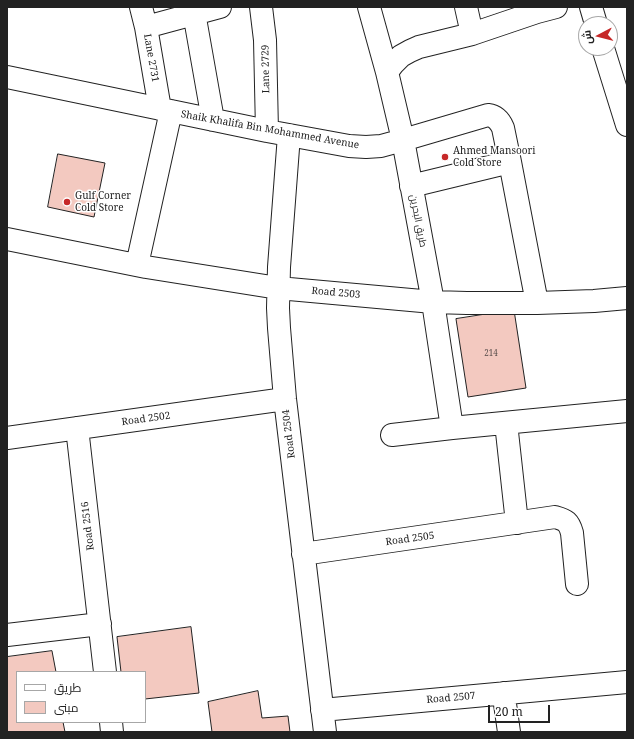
<!DOCTYPE html>
<meta charset="utf-8">
<style>
body{margin:0}
#map{position:relative;width:634px;height:739px;overflow:hidden;background:#fff;font-family:"Noto Serif",Cairo,serif}
canvas{display:block}
.frame{position:absolute;inset:0;border:8px solid #222;pointer-events:none}
.legend{position:absolute;left:16px;top:671px;width:130px;height:52px;box-sizing:border-box;background:#fff;border:1px solid #a7a7a7;margin:0;padding:5px 7px;list-style:none;font-size:12px;color:#222}
.legend li{display:flex;align-items:center;gap:8px;height:20px}
.legend b{width:20px;border:1px solid #a7a7a7}
.north{position:absolute;left:578px;top:16px;width:40px;height:40px;box-sizing:border-box;background:#fff;border:1px solid #a7a7a7;border-radius:50%;rotate:263deg;font-size:11px;font-weight:700;line-height:16px;text-align:center;color:#222}
.north::after{content:'';display:block;margin:auto;width:14px;height:18px;background:#c62828;clip-path:polygon(50% 0,100% 100%,50% 72%,0 100%)}
.scale{position:absolute;left:488px;top:705px;width:62px;height:18px;box-sizing:border-box;border:2px solid #222;border-top:0;padding-left:5px;font-size:12px;line-height:14px;white-space:nowrap;color:#222;-webkit-text-stroke:3px #fff;paint-order:stroke}
</style>
<div id="map">
<canvas width="634" height="739"></canvas>
<div class="frame"></div>
<ul class="legend">
<li><b style="height:5px;background:#fff"></b>طريق</li>
<li><b style="height:11px;background:#f3c9c0"></b>مبنى</li>
</ul>
<div class="north">ش</div>
<div class="scale">20 m</div>
</div>
<script>
const g = document.querySelector('canvas').getContext('2d');
g.lineJoin = 'round';
function paint(path, color) { g.fillStyle = color; g.fill(path, 'evenodd'); }
function stroke(path, color, width, dash) { g.strokeStyle = color; g.lineWidth = width; g.lineCap = dash ? 'butt' : 'round'; g.setLineDash(dash || []); g.stroke(path); }
function write(font, color, halo, rows, align = 'center') {
  g.font = font + ' "Noto Serif",Cairo,serif'; g.lineWidth = 3; g.setLineDash([]); g.textBaseline = 'middle'; g.strokeStyle = halo; g.fillStyle = color; for (const [text, x, y, turn = 0] of rows) {
    g.save(); g.translate(x, y); g.rotate((+turn || 0) * Math.PI / 180); g.textAlign = isNaN(turn) ? turn : align; if (halo) g.strokeText(text, 0, 0); g.fillText(text, 0, 0); g.restore();
  }
}
const building = new Path2D(`
 M58,154L105,163L94,217L48,207Z
 M514,310L526,388L468,397L456,319Z
 M191,627L199,693L145,699V672H121L117,637Z
 M52,651L56,672H17V722H63L65,732H7V657Z
 M258,691L262,718L288,716L290,732H212L208,702Z`);
paint(building, '#f3c9c0');
stroke(building, '#222', 1);
const minor = new Path2D(`
 M141,7L146,27L160,109
 M193,7L213,120
 M261,7L265,40L267,131
 M369,7L387,72L403,140L433,302L452,428
 M466,7L472,34
 M591,7L596,24
 M146,27L220,7
 M603,48L627,125
 M387,72L393,64L401,56L410,51L419,47L472,34L537,12L556,7
 M7,77L267,131L349,146L366,147L381,146L403,140L488,115C496,116 500,121 503,128L510,162L537,303
 M289,135L279,267L278,308L279,328L285,399L325,732
 M411,186L510,162
 M7,239L146,267L278,288L433,302L467,303H537L594,301L627,298
 M137,265L171,111
 M506,423L517,523
 M77,428L105,672
 M392,435L452,428L627,411
 M7,438L285,399
 M303,554L555,517C566,520 569,522 572,533L577,584
 M7,635L100,624
 M504,693L505,704L509,732
 M322,710L627,682
 M111,722L112,732`);
stroke(minor, '#222', 24);
stroke(minor, '#fff', 22);
for (const [x, y, r, color] of [
 [445,157,4,"#c62828"],
 [67,202,4,"#c62828"]
]) { const dot = new Path2D(); dot.arc(x, y, r, 0, 2 * Math.PI); g.fillStyle = color; g.fill(dot); stroke(dot, '#fff', 1.5); }
write('8px', '#564c4a', null, [
 ["214",491,354]
]);
write('10px', '#222', '#fff', [
 ["Lane 2731",151,58,80],
 ["Lane 2729",266,69,-91],
 ["Shaik Khalifa Bin Mohammed Avenue",270,130,10],
 ["طريق البحرين",418,221,79],
 ["Road 2503",336,293,5],
 ["Road 2502",146,419,-8],
 ["Road 2504",289,434,-97],
 ["Road 2516",88,526,-97],
 ["Road 2505",410,539,-8],
 ["Road 2507",451,698,-5]
]);
write('10px', '#222', '#fff', [
 ["Ahmed Mansoori",453,151],
 ["Cold Store",453,163],
 ["Gulf Corner",75,196],
 ["Cold Store",75,208]
], 'left');
</script>
